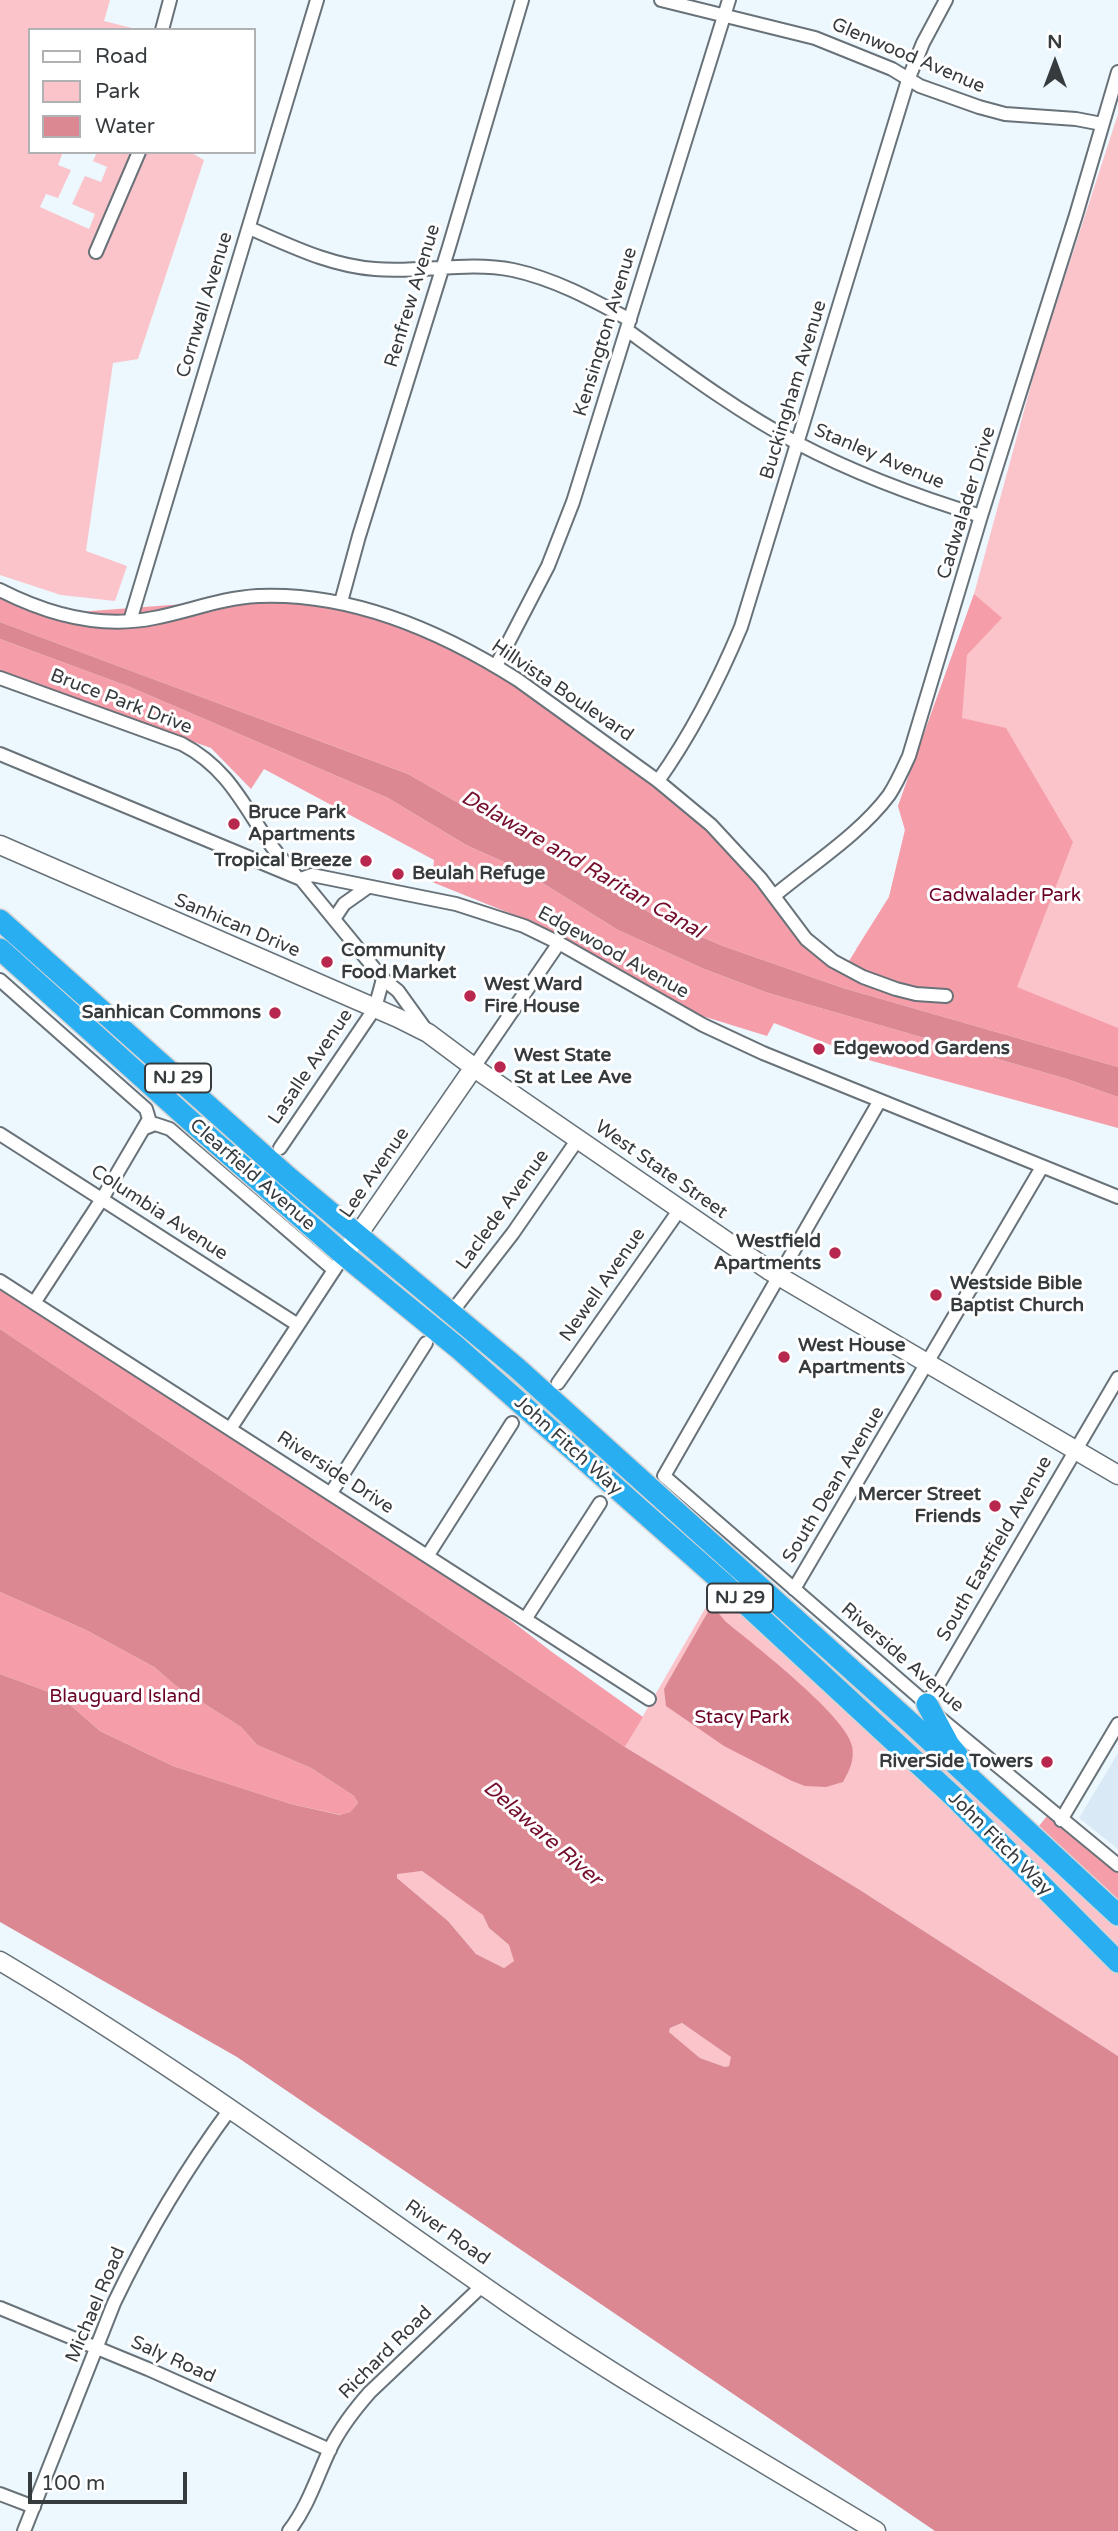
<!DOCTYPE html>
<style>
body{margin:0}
#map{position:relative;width:1118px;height:2531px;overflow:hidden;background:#ecf7fe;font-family:"Varela Round",sans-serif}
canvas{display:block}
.legend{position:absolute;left:28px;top:28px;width:228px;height:126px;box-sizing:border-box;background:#fff;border:2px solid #afb1b2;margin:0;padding:9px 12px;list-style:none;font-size:21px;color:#363b3e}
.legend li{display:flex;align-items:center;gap:14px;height:35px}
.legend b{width:35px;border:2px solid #afb1b2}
.north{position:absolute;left:1020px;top:28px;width:70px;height:70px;-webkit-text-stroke:5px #fff;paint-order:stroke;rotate:0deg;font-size:19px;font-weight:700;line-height:28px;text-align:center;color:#363b3e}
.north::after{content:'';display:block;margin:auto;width:24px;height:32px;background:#363b3e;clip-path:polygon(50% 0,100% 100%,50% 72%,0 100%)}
.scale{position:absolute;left:28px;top:2472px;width:159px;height:32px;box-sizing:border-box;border:4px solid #363b3e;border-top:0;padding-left:9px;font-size:21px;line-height:24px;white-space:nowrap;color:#363b3e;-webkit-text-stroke:5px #fff;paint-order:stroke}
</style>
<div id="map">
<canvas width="1118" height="2531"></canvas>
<ul class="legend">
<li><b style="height:9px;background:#fff"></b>Road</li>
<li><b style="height:19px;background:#fbc4ca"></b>Park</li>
<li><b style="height:19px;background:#dc8893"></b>Water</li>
</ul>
<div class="north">N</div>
<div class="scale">100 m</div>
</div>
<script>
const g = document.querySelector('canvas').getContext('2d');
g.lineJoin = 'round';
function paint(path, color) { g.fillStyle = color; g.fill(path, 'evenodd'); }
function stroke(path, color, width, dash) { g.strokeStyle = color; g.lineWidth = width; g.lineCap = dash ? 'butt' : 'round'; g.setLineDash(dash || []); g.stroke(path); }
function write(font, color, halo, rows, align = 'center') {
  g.font = font + ' "Varela Round",sans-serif'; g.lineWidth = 6; g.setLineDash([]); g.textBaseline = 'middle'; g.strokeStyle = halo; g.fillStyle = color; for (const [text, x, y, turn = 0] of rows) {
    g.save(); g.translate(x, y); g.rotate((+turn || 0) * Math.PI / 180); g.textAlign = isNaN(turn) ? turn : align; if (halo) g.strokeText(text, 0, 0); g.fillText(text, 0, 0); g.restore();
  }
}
paint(new Path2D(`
 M1118,1753V1849L1079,1818Z`), '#d9eaf6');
paint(new Path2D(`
 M0,0H110L104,21L140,30H30V152H63L58,165L71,170L58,198L46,194L40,207L89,229L95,214L72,204L85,176L101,182L107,167L93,161L97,152H190L204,160L138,359L113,363L86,551L127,566L115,601L61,595L0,575Z
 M1118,114V1067L856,949L889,897L905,830L898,806L974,594L1037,363Z
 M485,1357L541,1400L826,1658L1118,1928V1949L484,1359Z
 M721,1581L1118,1961V2056L860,1890L625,1747Z
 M422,1871L484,1915L489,1928L509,1945L515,1961L504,1968L476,1954L448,1921L397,1878V1873Z
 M682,2023L732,2057L729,2066L725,2067L700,2058L669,2032L670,2028Z`), '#fbc4ca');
paint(new Path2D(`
 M0,582L65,613L329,593L489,658L677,795L844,969L889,897L905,830L898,806L974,594L1002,618L967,655L962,718L1006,728L1073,842L1017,987L1118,1028V1067L843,988L723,946L666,922L408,774L0,622Z
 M0,639L130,687L388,798L468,846L520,869L618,930L704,969L768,993L1067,1079L1118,1097V1128L872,1061L774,1023L767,1036L699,1015L529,921L432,882L434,860L264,769L251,789L211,748L0,674Z
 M0,1290L181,1403L483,1599L552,1652L643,1717L625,1747L0,1329Z
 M0,1592L86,1630L154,1667L176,1686L241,1727L257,1745L311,1768L354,1796L358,1803L350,1812L341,1815L291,1804L173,1766L100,1731L60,1696L0,1674Z
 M1047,1816L1118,1873V1901L1039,1826Z`), '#f59eaa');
paint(new Path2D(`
 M0,622L408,774L666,922L723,946L843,988L1118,1067V1097L1067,1079L768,993L704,969L618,930L520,869L468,846L388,798L130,687L0,639Z
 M0,1329L625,1747L860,1890L1118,2056V2531H935L237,2057L0,1922V1674L60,1696L100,1731L173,1766L291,1804L340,1815L350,1812L358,1803L354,1796L311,1768L257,1745L241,1727L176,1686L154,1667L86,1630L0,1592ZM422,1871L483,1915L489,1928L509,1945L514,1961L504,1968L476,1954L448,1921L397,1878V1874ZM682,2023L731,2057L729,2066L725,2067L700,2058L669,2032L670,2028Z
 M715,1609L726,1622C752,1643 847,1717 852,1746C855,1760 849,1771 843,1782L826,1787L805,1786L792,1781L724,1746L666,1706L664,1689L669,1680L709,1610Z`), '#dc8893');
const street = new Path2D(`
 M661,0L815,38L892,69L920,86L979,107L1005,114L1076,119L1102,124
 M162,30L170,0
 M249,228C289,245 330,266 375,269C421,273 467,261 513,270C555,279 593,300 630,320
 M96,252L139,152
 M627,330C682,370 737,411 797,443C856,474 918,497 981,516
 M0,590C47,614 100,629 154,618C190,611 221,598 258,596C350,592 441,631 518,680L658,781L711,825L761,879L806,939L833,961L863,977L896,989L916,994L946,996
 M341,602L359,536L449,247L522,0
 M130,621L317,0
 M496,666L548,566L573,502L729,0
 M0,678L182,744C226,767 242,802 268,841C276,853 287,864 296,876
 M0,754L301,879L312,875L456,904L524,926L559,943L703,1025L763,1053L1118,1197
 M658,781C692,733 718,682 741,627L908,80L923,43L946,0
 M301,879L383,979L398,991L426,1030
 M774,896C811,865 860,834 889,795C897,783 903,769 909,756L981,516L1076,215L1118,72
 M334,919L344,904L368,887
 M0,980L146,1109L149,1119L102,1199L34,1303
 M474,1067L559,943
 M879,1102L664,1476L927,1704L936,1715L1118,1865
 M145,1128L155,1124L170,1129L334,1270
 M0,1134L298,1325
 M280,1148L375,1008L383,979
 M0,1281L649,1699
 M458,1304L513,1233L578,1139
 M558,1383L680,1209
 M230,1429L338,1264
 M331,1493L426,1343
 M428,1555L512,1423
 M794,1589L1042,1167
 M526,1618L600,1503
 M927,1704L1118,1378
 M1061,1820L1118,1724
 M0,2308L148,2369L330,2450
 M0,2494L34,2507
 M24,2531L114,2303C147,2234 185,2170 231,2108
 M289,2531C309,2505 317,2476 331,2447C341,2427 355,2409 370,2392L483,2285`);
const secondary = new Path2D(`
 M0,845L398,1018L428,1033L483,1074L770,1271L1118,1475
 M344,1255L474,1067
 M0,1961C176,2065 340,2187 508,2303C626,2385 753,2456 876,2531`);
const highway = new Path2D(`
 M0,920L287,1176L517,1368L913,1725L1118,1915
 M0,949L194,1124L344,1255L458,1348L721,1581L954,1797L1118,1962
 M927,1704L949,1745L958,1756`);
stroke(street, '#687278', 16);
stroke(secondary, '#687278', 21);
stroke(highway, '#d3d4d5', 24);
stroke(street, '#fff', 12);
stroke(secondary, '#fff', 18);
stroke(highway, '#29aef1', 21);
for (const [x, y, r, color] of [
 [234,824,7,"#b8284e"],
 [366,861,7,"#b8284e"],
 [398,874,7,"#b8284e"],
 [327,962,7,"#b8284e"],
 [470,996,7,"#b8284e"],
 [275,1013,7,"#b8284e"],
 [819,1049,7,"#b8284e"],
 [500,1067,7,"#b8284e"],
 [835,1253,7,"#b8284e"],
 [936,1295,7,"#b8284e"],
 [784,1357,7,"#b8284e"],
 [995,1506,7,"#b8284e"],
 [1047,1762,7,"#b8284e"]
]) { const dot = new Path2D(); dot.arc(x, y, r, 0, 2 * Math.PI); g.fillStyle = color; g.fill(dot); stroke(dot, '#fff', 2.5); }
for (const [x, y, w] of [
 [178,1078,66],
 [740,1598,66]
]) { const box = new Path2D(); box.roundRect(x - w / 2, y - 14.5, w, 29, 5); g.fillStyle = '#fff'; g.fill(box); stroke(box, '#363b3e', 2); }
write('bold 18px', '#363b3e', null, [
 ["NJ 29",178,1078],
 ["NJ 29",740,1598]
]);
write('19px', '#363b3e', '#fff', [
 ["Glenwood Avenue",908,56,23],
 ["Renfrew Avenue",413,296,-73],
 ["Cornwall Avenue",205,305,-73],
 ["Kensington Avenue",606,332,-73],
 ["Buckingham Avenue",794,390,-73],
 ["Stanley Avenue",879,457,23],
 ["Cadwalader Drive",967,503,-73],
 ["Hillvista Boulevard",562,691,34],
 ["Bruce Park Drive",121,702,21],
 ["Sanhican Drive",237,926,23],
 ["Edgewood Avenue",613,953,29],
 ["Lasalle Avenue",311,1067,-56],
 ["West State Street",661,1170,35],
 ["Lee Avenue",375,1173,-55],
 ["Clearfield Avenue",252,1175,41],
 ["Laclede Avenue",503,1210,-54],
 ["Columbia Avenue",159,1213,33],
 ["Newell Avenue",603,1285,-55],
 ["John Fitch Way",568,1446,42],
 ["Riverside Drive",335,1473,33],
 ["South Dean Avenue",834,1485,-59],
 ["South Eastfield Avenue",995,1549,-60],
 ["Riverside Avenue",902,1658,41],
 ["John Fitch Way",1000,1844,45],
 ["River Road",447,2233,35],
 ["Michael Road",96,2305,-67],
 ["Richard Road",386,2353,-45],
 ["Saly Road",173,2360,24]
]);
write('bold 19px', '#363b3e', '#fff', [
 ["Bruce Park",248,813],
 ["Apartments",248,835],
 ["Tropical Breeze",352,861,"right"],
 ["Beulah Refuge",412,874],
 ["Community",341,951],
 ["Food Market",341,973],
 ["West Ward",484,985],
 ["Fire House",484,1007],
 ["Sanhican Commons",261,1013,"right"],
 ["Edgewood Gardens",833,1049],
 ["West State",514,1056],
 ["St at Lee Ave",514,1078],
 ["Westfield",821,1242,"right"],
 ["Apartments",821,1264,"right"],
 ["Westside Bible",950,1284],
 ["Baptist Church",950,1306],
 ["West House",798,1346],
 ["Apartments",798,1368],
 ["Mercer Street",981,1495,"right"],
 ["Friends",981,1517,"right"],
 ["RiverSide Towers",1033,1762,"right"]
], 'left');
write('19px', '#6b0126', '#fff', [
 ["Cadwalader Park",1005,896],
 ["Blauguard Island",125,1697],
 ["Stacy Park",742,1718]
]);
write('italic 21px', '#740e2c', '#fff', [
 ["Delaware and Raritan Canal",582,865,30],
 ["Delaware River",542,1834,41]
]);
</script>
